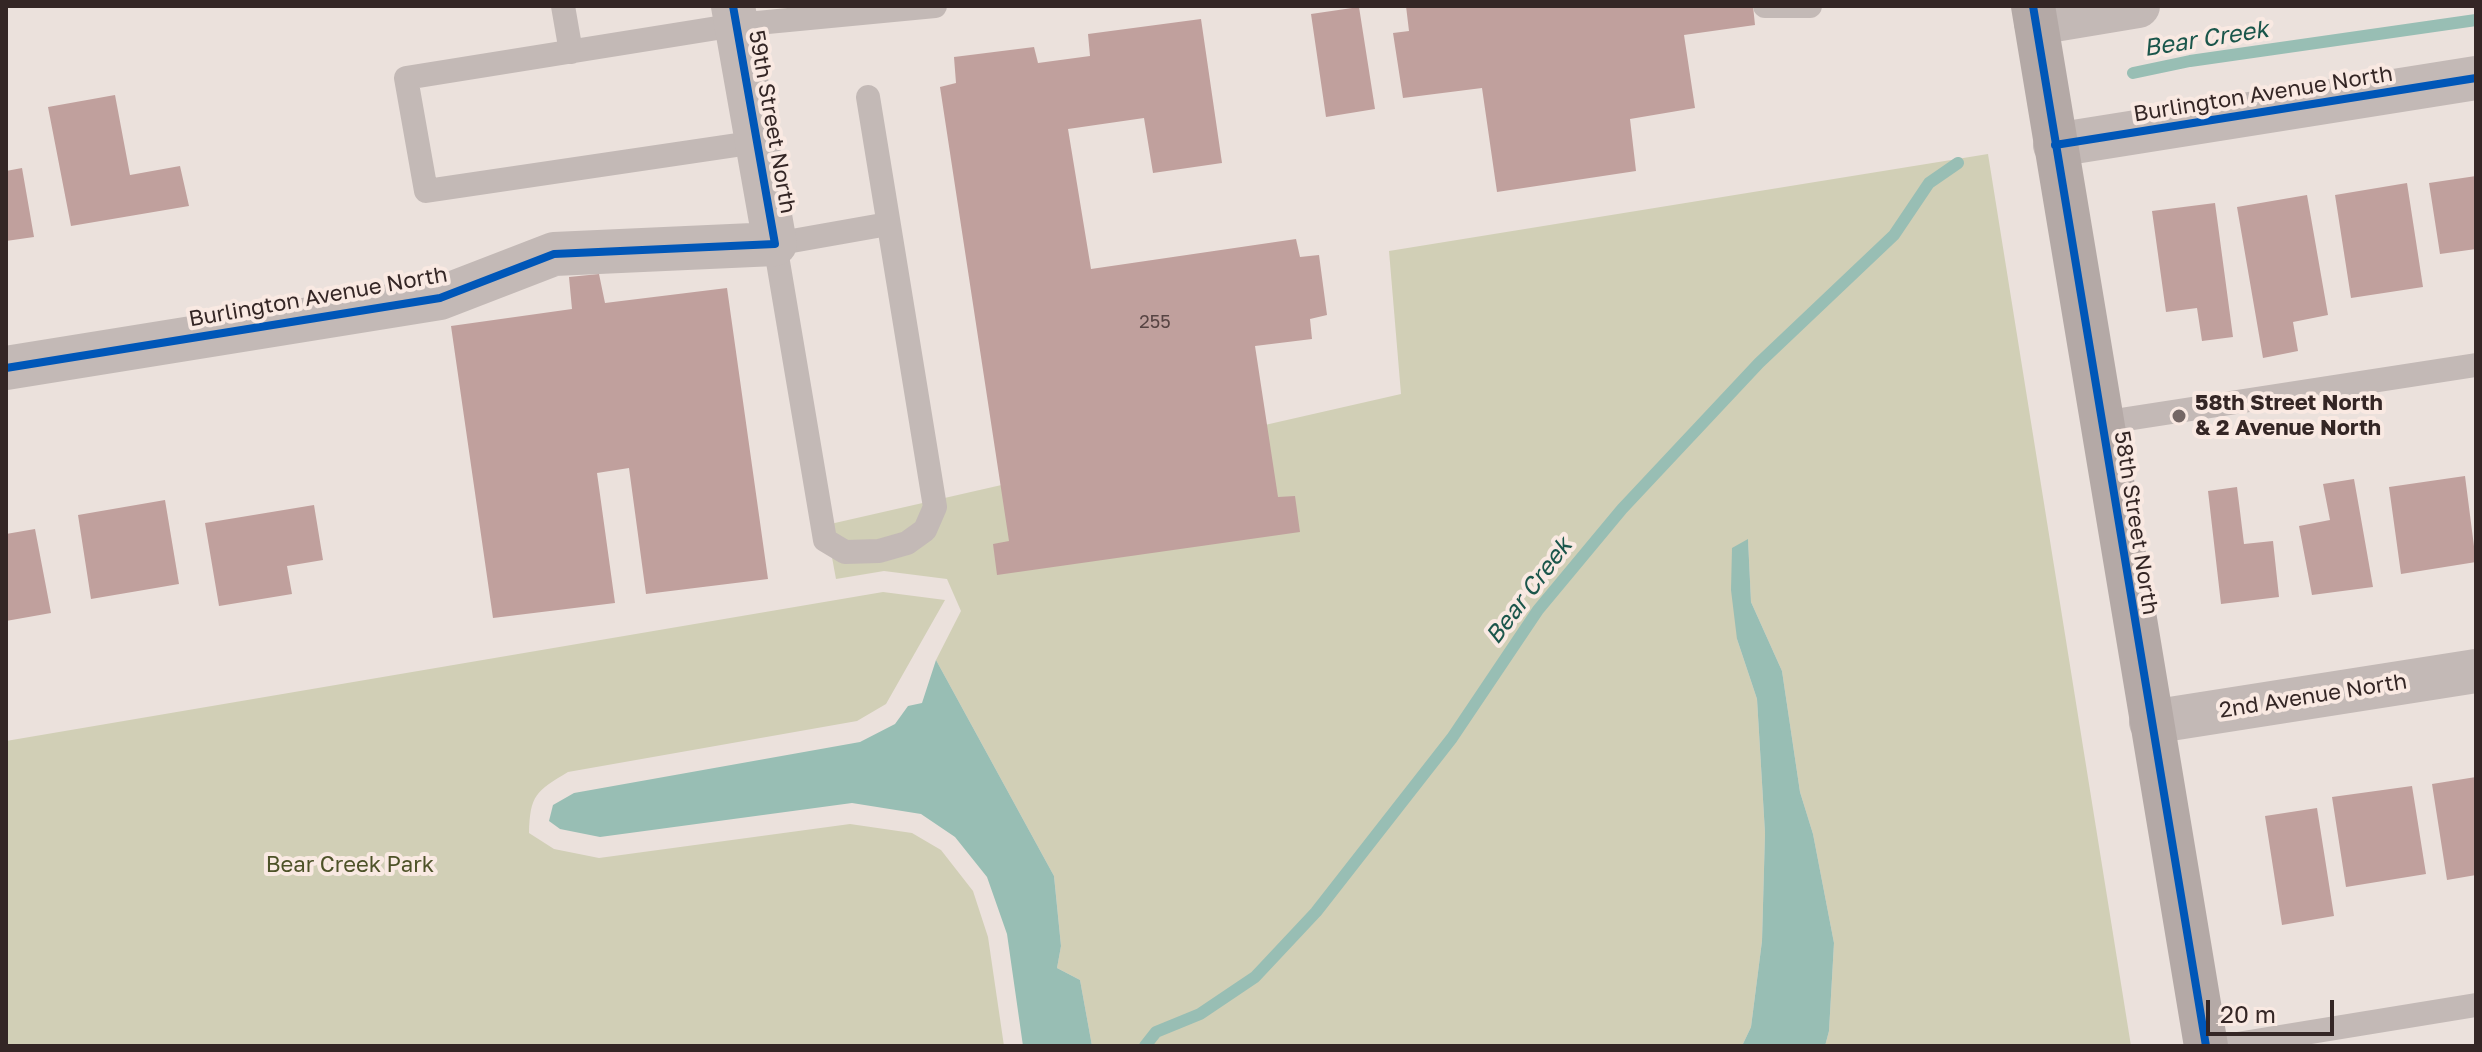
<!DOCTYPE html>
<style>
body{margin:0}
#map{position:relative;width:2482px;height:1052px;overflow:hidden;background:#ebe1dc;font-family:"Golos Text",sans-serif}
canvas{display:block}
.frame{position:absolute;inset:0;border:8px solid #342625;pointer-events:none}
.scale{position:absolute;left:2206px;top:1000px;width:128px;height:36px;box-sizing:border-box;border:4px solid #342625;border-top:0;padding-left:10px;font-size:24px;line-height:28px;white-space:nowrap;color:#342625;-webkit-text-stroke:6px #f9e9e2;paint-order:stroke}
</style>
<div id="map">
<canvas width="2482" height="1052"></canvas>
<div class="frame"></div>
<div class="scale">20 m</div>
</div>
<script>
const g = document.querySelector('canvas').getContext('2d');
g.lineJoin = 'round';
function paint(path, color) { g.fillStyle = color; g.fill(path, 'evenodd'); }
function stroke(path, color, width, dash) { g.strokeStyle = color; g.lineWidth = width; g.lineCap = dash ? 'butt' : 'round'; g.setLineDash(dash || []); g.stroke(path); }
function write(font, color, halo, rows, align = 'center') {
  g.font = font + ' "Golos Text",sans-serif'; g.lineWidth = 8; g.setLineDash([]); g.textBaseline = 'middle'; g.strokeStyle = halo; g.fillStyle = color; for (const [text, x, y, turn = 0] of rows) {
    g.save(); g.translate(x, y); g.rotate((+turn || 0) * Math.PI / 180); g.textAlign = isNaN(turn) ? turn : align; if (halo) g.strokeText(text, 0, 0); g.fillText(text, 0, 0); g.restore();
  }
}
paint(new Path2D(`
 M1988,154L2131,1046H1825L1829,1031L1834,943L1813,834L1800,792L1782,671L1751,602L1748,540L1737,639L1757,699L1765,833L1762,941L1751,1027L1742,1046H1092L1080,980L1057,968L1061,946L1054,876L936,660L961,611L947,579L884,571L836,579L826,525L1401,394L1389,251Z
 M883,592L945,600L886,704L857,721L568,772C536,791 530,795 529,833L554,849L599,858L850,824L912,833L941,850L973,891L988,937L1004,1046H6V741Z`), '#d1cfb6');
paint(new Path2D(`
 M1748,539L1751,602L1782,671L1800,792L1813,834L1834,943L1829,1031L1825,1046H1742L1751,1027L1762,941L1765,833L1757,699L1737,639L1731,590L1732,548Z
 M936,660L1054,876L1061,946L1057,968L1080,980L1092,1046H1023L1007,934L987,877L955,837L921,814L852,803L600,837L560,829L549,821L553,805L574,793L860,742L895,724L908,706L922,703Z`), '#98beb4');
stroke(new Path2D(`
 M2133,73L2190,61L2476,20
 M1145,1046L1156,1032L1200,1014L1255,977L1316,912L1452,738L1538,610L1622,509L1759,363L1894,235L1929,183L1958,163`), '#98beb4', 12);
paint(new Path2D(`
 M1406,6H1753L1755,25L1684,35L1695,108L1630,119L1636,171L1497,192L1482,88L1403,98L1393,33L1409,31Z
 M1359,7L1375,109L1326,117L1311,14Z
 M1201,19L1222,163L1153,173L1144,118L1068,129L1091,269L1296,239L1300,257L1319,255L1327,315L1310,319L1312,339L1255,346L1278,497L1295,496L1300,532L997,575L993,544L1009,541L940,87L956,83L954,57L1034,47L1038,63L1090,56L1088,34Z
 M115,95L130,175L180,166L189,206L71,226L48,107Z
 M22,168L34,237L6,241V171Z
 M2476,176V249L2440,254L2429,183Z
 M2407,183L2423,287L2351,298L2335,195Z
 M2307,195L2328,315L2293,322L2298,351L2263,358L2237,207Z
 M2215,203L2233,337L2202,341L2197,308L2166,312L2152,211Z
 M599,274L605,303L727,288L768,579L646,594L629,468L597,473L615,603L493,618L451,326L572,309L569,277Z
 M2465,476L2476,562L2401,574L2389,487Z
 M2354,479L2373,587L2312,595L2299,526L2330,520L2323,484Z
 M2237,487L2244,544L2273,541L2279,597L2221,604L2208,491Z
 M165,500L179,584L91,599L78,515Z
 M314,505L323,560L287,566L292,594L219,606L205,523Z
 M35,529L51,613L6,621V534Z
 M2476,777V875L2447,880L2432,784Z
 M2412,786L2426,874L2346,887L2332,797Z
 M2317,808L2334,916L2282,925L2265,816Z`), '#c0a09d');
stroke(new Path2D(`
 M563,6L571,52
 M1765,6H1810
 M868,97L935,507L925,530L907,543L879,551L845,552L825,540L775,244L888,224
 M757,142L426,191L406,78L736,25L935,6
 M2101,423L2476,365
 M2225,1046L2476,1005`), '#c3b9b6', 24);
stroke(new Path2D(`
 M2036,23L2138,6
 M2055,145L2476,78
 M6,368L440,298L554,254L775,244L733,6
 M2151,722L2476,671`), '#c3b9b6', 44);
stroke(new Path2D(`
 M2033,6L2206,1046`), '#b4a9a6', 44);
stroke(new Path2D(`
 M2033,6L2206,1046
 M2055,145L2476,78
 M6,368L440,298L554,254L775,244L733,6`), '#0057b8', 8);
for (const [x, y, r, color] of [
 [2179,416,8,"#746765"]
]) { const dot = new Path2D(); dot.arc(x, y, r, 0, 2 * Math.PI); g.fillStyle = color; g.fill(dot); stroke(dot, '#f9e9e2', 3); }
write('18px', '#574443', null, [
 ["255",1155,322]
]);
write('22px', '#342625', '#f9e9e2', [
 ["Burlington Avenue North",2263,94,-9],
 ["59th Street North",772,122,80],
 ["Burlington Avenue North",318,297,-10],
 ["58th Street North",2136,523,81],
 ["2nd Avenue North",2313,696,-9]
]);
write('bold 22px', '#342625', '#f9e9e2', [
 ["58th Street North",2195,403],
 ["& 2 Avenue North",2195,428]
], 'left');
write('22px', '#4d5228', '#f9e9e2', [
 ["Bear Creek Park",350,865]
]);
write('italic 24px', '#1a564b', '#f9e9e2', [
 ["Bear Creek",2206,39,-9],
 ["Bear Creek",1529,591,-53]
]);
</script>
